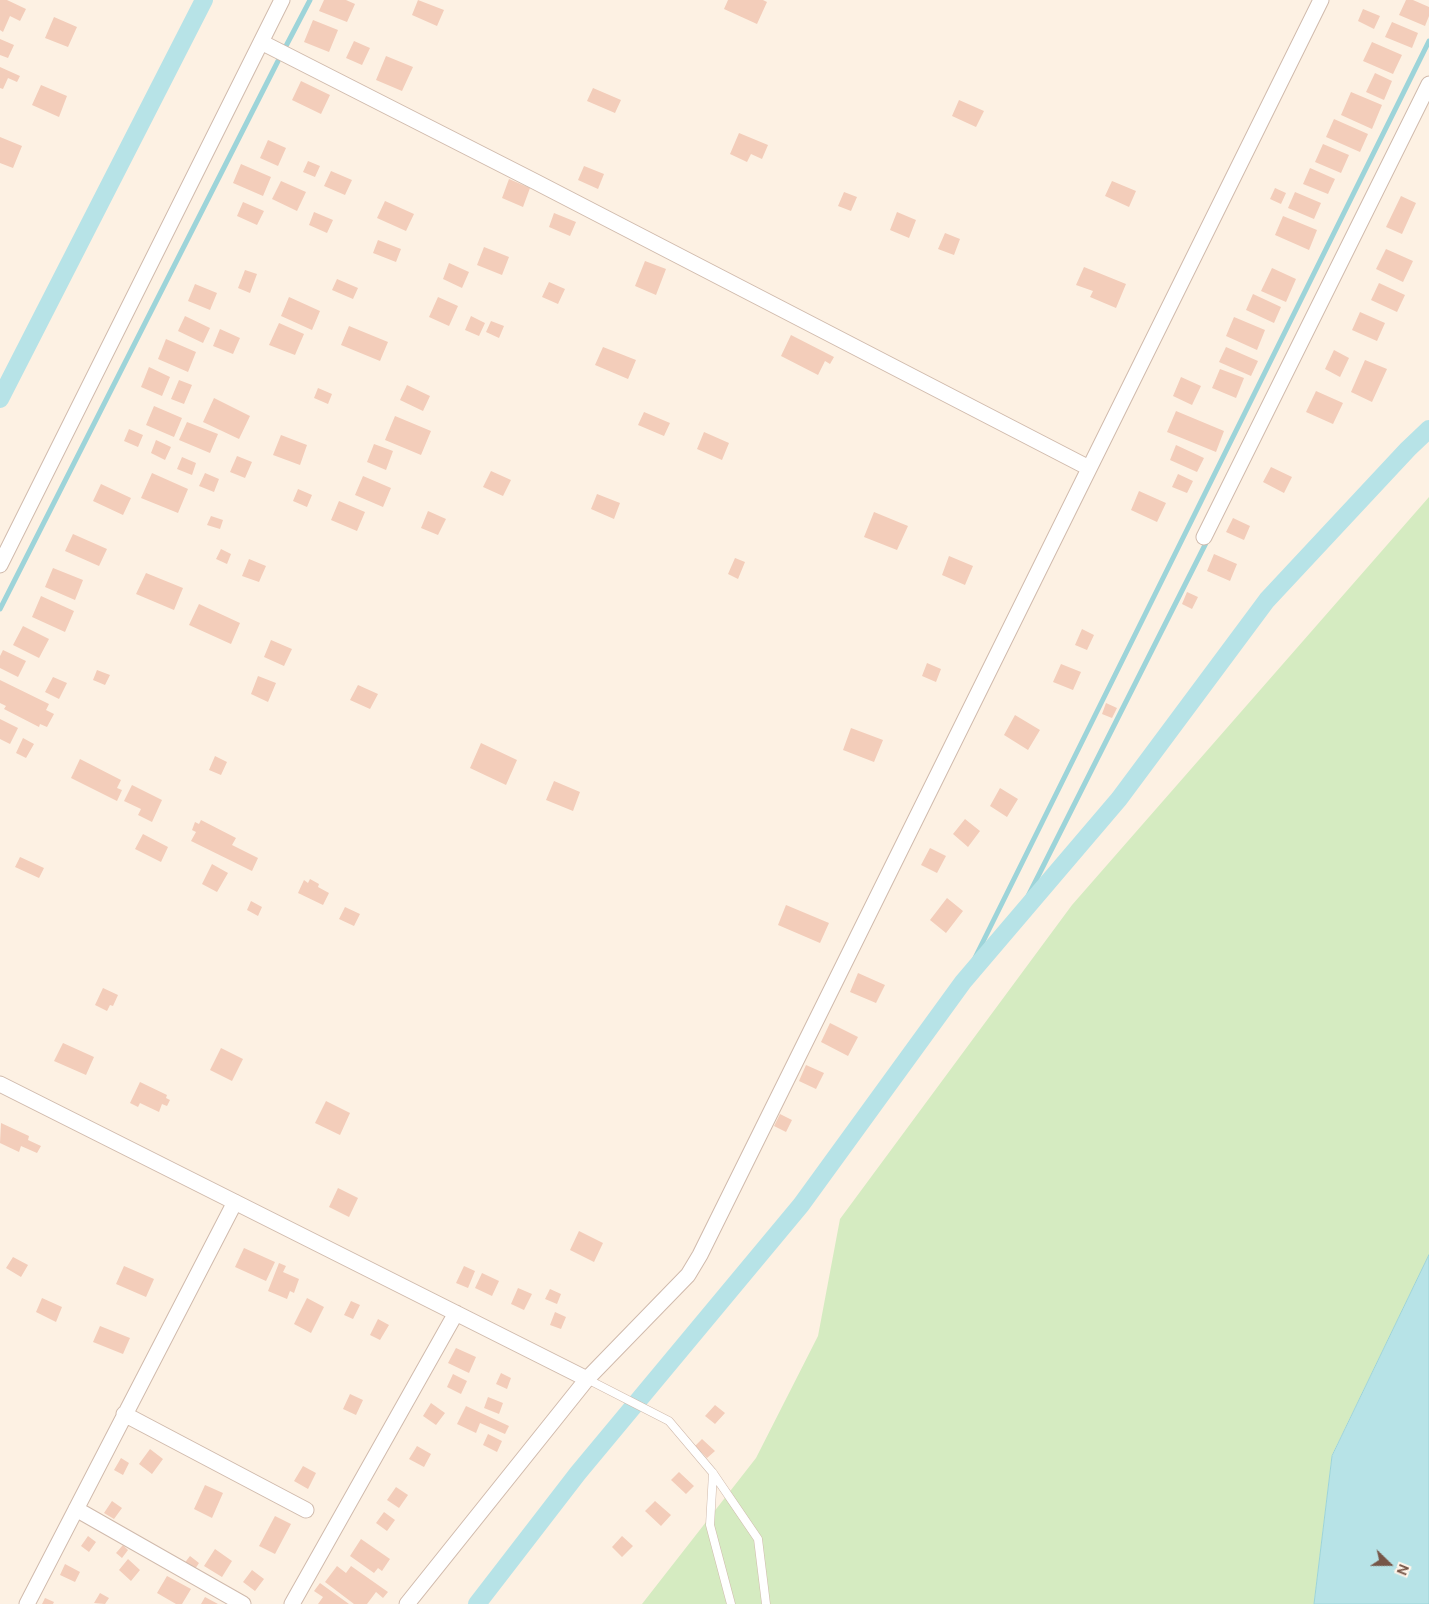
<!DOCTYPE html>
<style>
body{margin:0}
#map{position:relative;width:1429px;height:1604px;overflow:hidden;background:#fdf1e3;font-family:"DM Sans",sans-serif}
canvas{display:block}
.north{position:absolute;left:1364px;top:1539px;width:50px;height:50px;-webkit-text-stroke:4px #fff5ea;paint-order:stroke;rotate:112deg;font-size:14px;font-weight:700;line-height:20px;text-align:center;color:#765648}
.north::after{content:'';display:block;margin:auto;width:18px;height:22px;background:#765648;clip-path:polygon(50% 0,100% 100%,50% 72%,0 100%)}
</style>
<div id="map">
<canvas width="1429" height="1604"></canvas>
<div class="north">N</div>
</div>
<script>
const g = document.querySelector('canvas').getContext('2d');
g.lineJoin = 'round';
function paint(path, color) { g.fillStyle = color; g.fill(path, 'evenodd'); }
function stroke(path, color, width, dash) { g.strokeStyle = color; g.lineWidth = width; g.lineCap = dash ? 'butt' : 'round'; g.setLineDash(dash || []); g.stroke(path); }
paint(new Path2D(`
 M1429,497V1255L1332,1455L1314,1604H642L756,1458L818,1336L840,1219L1072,905Z`), '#d5ebc1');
const water = new Path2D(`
 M1429,1255V1604H1314L1332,1456Z`);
paint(water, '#b7e3e7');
stroke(water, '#9dd4d9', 1);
stroke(new Path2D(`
 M286,46L310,0
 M0,609L278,61
 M1016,920L1208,539
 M963,982L1429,41`), '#9dd4d9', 5);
stroke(new Path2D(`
 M0,399L204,0
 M477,1604L578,1473L801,1205L963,982L1119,799L1267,600L1408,449L1429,429`), '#b7e3e7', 18);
paint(new Path2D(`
 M0,0H7L26,9L20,21L10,16L3,32L0,30Z
 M324,0H346L355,4L347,22L319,11Z
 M418,0L444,10L437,26L412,15Z
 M728,0H763L767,2L757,24L724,9Z
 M1406,0H1413L1429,7V16L1425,26L1399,15Z
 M1363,9L1380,16L1374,29L1358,21Z
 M54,17L77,27L68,47L45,38Z
 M313,20L338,30L329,52L304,42Z
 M1392,22L1418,33L1412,48L1385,37Z
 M0,39L14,45L8,58L0,55Z
 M354,41L370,48L362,65L346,58Z
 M1372,42L1402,55L1393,74L1363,61Z
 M386,56L413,67L402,91L376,80Z
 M0,67L20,76L17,82L8,78L3,89L0,88Z
 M1375,73L1392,81L1384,100L1366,92Z
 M301,81L330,95L321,114L292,100Z
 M41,85L67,96L59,117L32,105Z
 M593,88L621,100L615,113L587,101Z
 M1351,92L1382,105L1372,129L1341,115Z
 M959,100L984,111L976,127L952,116Z
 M1334,119L1368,134L1360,152L1326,137Z
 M739,133L768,145L762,159L751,154L747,162L730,154Z
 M0,137L22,146L13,168L0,163Z
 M268,140L286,148L278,166L260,158Z
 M1323,144L1349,155L1341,173L1315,162Z
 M308,161L320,166L315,177L303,172Z
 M241,164L271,177L263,196L233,183Z
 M584,166L604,174L598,189L578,180Z
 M1310,168L1335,179L1328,194L1303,184Z
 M331,171L352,180L345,195L324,186Z
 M509,179L530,188L523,207L502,198Z
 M281,181L306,192L297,211L272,199Z
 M1112,181L1136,191L1129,207L1105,196Z
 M1275,188L1286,193L1281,204L1270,199Z
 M844,192L857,197L851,211L838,206Z
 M1295,192L1321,203L1314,219L1288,208Z
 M1401,196L1416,203L1402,234L1386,227Z
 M385,201L414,214L406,231L377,218Z
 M243,202L264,211L257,225L237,216Z
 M314,212L333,220L327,233L309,225Z
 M897,212L916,220L909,238L890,230Z
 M554,213L576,222L570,236L549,227Z
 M1283,216L1317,230L1309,250L1275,235Z
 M945,233L960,239L954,255L938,249Z
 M378,240L401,249L396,262L373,253Z
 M484,247L509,257L502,275L477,265Z
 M1386,249L1413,261L1403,282L1376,269Z
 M645,261L666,269L656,295L635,286Z
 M449,263L469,272L462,288L443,279Z
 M1084,267L1126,284L1116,308L1090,297L1093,291L1076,285Z
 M1272,268L1296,279L1286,302L1261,291Z
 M245,270L257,274L250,293L238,288Z
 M337,279L358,288L353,299L332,290Z
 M549,282L565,289L558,304L542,297Z
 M1379,283L1405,295L1397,312L1371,300Z
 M195,284L217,293L210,310L188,301Z
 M1253,294L1281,307L1274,323L1246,310Z
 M289,297L320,311L312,330L281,316Z
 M438,297L458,306L449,326L429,317Z
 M1360,312L1385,323L1377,341L1352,330Z
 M185,316L210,328L203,343L178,331Z
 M471,316L485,323L479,336L465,330Z
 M1234,317L1265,330L1257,350L1226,336Z
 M491,321L504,326L499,338L486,332Z
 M279,323L304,334L295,355L269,345Z
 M349,326L388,342L380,361L341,345Z
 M220,329L240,338L233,354L213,346Z
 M791,335L834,357L830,364L825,361L818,375L781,356Z
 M166,339L196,352L188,372L158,359Z
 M603,347L636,360L628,379L595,365Z
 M1226,347L1258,361L1251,376L1219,362Z
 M1334,350L1349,358L1340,377L1325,369Z
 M1365,360L1387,369L1372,402L1351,392Z
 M149,367L170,377L162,396L141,387Z
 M1220,369L1244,378L1236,398L1212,388Z
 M1181,377L1201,386L1192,405L1173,396Z
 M179,380L192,385L184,404L171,399Z
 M407,385L430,396L423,411L400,400Z
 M318,388L332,394L328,404L314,398Z
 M1316,391L1343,403L1333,424L1306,412Z
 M214,398L250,416L239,439L203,422Z
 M154,406L182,418L174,437L146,425Z
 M1176,411L1224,431L1216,452L1167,432Z
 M644,412L670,423L664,436L638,425Z
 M395,416L431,431L421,455L385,440Z
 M187,422L218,434L210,453L179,440Z
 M129,429L143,435L138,447L124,441Z
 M704,432L729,443L722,460L697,449Z
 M281,435L307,445L300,465L273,455Z
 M156,440L171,447L165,460L151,453Z
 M374,444L393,451L386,470L367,462Z
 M1176,445L1204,458L1197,472L1170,460Z
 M237,456L252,462L245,478L230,472Z
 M182,457L196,463L192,475L177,469Z
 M1271,467L1292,477L1284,493L1263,482Z
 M491,471L511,480L503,496L483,487Z
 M152,473L188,489L178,513L141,498Z
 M205,473L219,479L214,492L199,486Z
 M1178,474L1193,481L1187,493L1172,487Z
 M363,476L391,488L383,507L355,495Z
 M101,484L131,498L123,515L93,501Z
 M298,489L312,495L307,507L293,501Z
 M1139,491L1166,503L1157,522L1131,510Z
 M597,494L620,503L614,519L591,509Z
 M339,501L365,512L357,531L331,520Z
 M428,511L446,519L438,535L421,528Z
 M874,512L908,526L897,550L864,537Z
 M211,516L223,520L220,529L207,525Z
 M1233,518L1250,526L1244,540L1226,532Z
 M73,534L107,549L99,566L65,551Z
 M221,549L231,554L227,564L216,559Z
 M1214,554L1237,564L1230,581L1207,571Z
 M949,556L973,566L965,585L942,575Z
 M735,558L745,562L738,579L728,574Z
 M249,559L266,566L259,582L242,576Z
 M53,568L83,580L75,600L45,587Z
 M146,573L183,588L174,610L136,594Z
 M1187,592L1198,597L1192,609L1182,604Z
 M41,596L74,611L65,632L32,617Z
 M199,604L240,623L231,644L189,625Z
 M23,626L49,639L39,658L13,645Z
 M1082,629L1094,635L1087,650L1075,645Z
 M271,640L292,649L284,666L264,657Z
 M3,650L26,661L18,677L0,668V656Z
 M927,663L941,669L936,682L922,676Z
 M1061,664L1081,672L1073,690L1053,682Z
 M97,670L110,675L105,685L93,680Z
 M258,676L276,683L268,702L251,694Z
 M53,677L67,683L59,699L45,692Z
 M0,680L49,704L46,710L54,714L47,727L40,724L39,727L4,709L6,706L0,703Z
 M358,685L378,694L370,709L350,700Z
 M1106,703L1117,708L1112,718L1102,714Z
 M1015,715L1040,730L1028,750L1004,735Z
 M0,719L18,728L10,744L0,739Z
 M851,728L883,740L874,762L843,750Z
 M23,738L34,744L26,758L16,753Z
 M481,743L517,760L506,785L470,768Z
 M215,756L227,762L221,775L209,770Z
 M80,759L121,780L117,788L122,790L117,801L71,778Z
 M554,781L580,792L573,811L546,800Z
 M132,785L162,800L152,822L138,815L141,809L124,801Z
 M1000,788L1018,799L1007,817L990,806Z
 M965,819L980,831L968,847L953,834Z
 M201,820L236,838L232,845L258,858L252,871L191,841L196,832L192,830L195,822L199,824Z
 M143,834L168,847L161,862L135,849Z
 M930,848L946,856L937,873L921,865Z
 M20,857L44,868L39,878L15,867Z
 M212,864L228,873L217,892L202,884Z
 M310,879L319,884L318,887L329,893L323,905L298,893L304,880L308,883Z
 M947,898L963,911L946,933L930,920Z
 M251,901L262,907L258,916L247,910Z
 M786,905L829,923L820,943L778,925Z
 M345,907L360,914L354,926L339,919Z
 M858,973L885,985L876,1003L850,992Z
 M103,988L118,995L113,1006L110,1005L107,1011L95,1005Z
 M830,1023L858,1037L848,1056L821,1042Z
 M63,1043L94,1057L86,1075L54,1061Z
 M221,1048L243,1059L232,1081L210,1070Z
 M806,1065L824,1073L816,1089L799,1081Z
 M140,1082L167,1095L166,1098L170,1100L167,1106L162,1104L159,1112L140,1103L138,1107L130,1103Z
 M326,1101L350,1113L340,1135L315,1123Z
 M780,1114L792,1120L786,1132L774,1126Z
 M1,1123L29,1136L28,1140L41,1146L37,1153L21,1146L19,1152L0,1143Z
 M338,1188L358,1198L349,1217L329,1207Z
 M579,1231L603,1243L594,1262L570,1250Z
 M244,1248L275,1262L266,1281L235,1267Z
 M13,1257L28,1265L21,1277L6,1268Z
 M279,1263L286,1266L283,1272L299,1279L294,1293L290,1291L287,1299L268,1291Z
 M124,1266L154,1279L146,1297L116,1284Z
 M464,1266L475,1271L468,1288L456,1283Z
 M482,1273L499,1281L492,1296L475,1288Z
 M518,1288L532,1294L524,1310L511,1304Z
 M550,1289L561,1294L557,1304L545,1299Z
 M42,1298L62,1307L56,1322L36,1312Z
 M307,1298L324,1307L311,1333L294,1324Z
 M351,1301L360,1305L353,1319L344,1315Z
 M555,1312L566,1317L561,1329L550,1325Z
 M378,1319L389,1325L380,1340L370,1335Z
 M100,1326L130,1338L123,1354L93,1342Z
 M456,1348L476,1357L469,1373L448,1363Z
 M501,1373L511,1378L507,1389L496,1384Z
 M453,1374L467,1381L461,1394L447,1387Z
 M350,1394L363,1400L356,1415L343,1409Z
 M488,1397L503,1403L499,1414L484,1408Z
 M431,1403L445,1413L436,1425L423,1416Z
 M715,1405L725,1413L715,1424L705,1416Z
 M466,1406L509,1426L505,1434L480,1423L476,1433L457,1424Z
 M488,1434L502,1441L497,1452L483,1445Z
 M702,1439L715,1451L707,1458L695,1446Z
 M417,1446L431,1454L424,1467L409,1459Z
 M150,1449L163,1459L152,1474L139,1464Z
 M121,1458L129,1463L123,1475L114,1470Z
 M303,1466L316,1473L308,1489L294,1481Z
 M679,1472L694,1486L686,1494L671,1480Z
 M205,1485L223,1493L212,1518L194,1509Z
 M396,1487L408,1495L399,1508L387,1500Z
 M112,1501L122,1508L114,1519L104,1513Z
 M655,1501L671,1515L661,1526L645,1511Z
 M384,1512L395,1520L387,1531L376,1523Z
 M275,1516L291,1524L275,1554L259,1546Z
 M88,1536L96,1542L89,1552L81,1546Z
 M622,1536L633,1546L622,1557L612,1547Z
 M361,1539L390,1559L382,1571L378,1568L374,1573L350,1556Z
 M123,1545L128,1550L122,1558L116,1553Z
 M215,1549L232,1561L222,1577L204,1566Z
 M190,1556L199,1563L193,1572L183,1565Z
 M128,1559L140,1570L131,1581L119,1570Z
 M65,1564L80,1572L75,1582L60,1575Z
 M337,1566L346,1573L351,1566L388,1592L383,1598L376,1592L367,1604H354L325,1582Z
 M252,1570L264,1579L255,1591L243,1582Z
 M167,1576L191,1589L182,1604H176L157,1593Z
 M320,1583L349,1604H318L323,1597L314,1591Z
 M100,1593L109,1598L105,1604L94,1603Z
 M205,1597L218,1604H201Z
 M45,1598L54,1602L53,1604H42Z`), '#f3cdba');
const lane = new Path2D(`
 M587,1379L669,1421L713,1473L758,1539L766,1604
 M713,1473L710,1525L731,1604`);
const street = new Path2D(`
 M261,42L536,182L1089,468
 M1204,537L1429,84
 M0,565L282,0
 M0,1084L587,1379L688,1275L700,1255L1321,0
 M124,1414L306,1510
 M76,1509L243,1604
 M27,1604L235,1202
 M292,1604L456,1313
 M407,1604L587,1379`);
stroke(lane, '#d0baac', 9);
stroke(street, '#d0baac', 17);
stroke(lane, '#fff', 8);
stroke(street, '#fff', 15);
</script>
